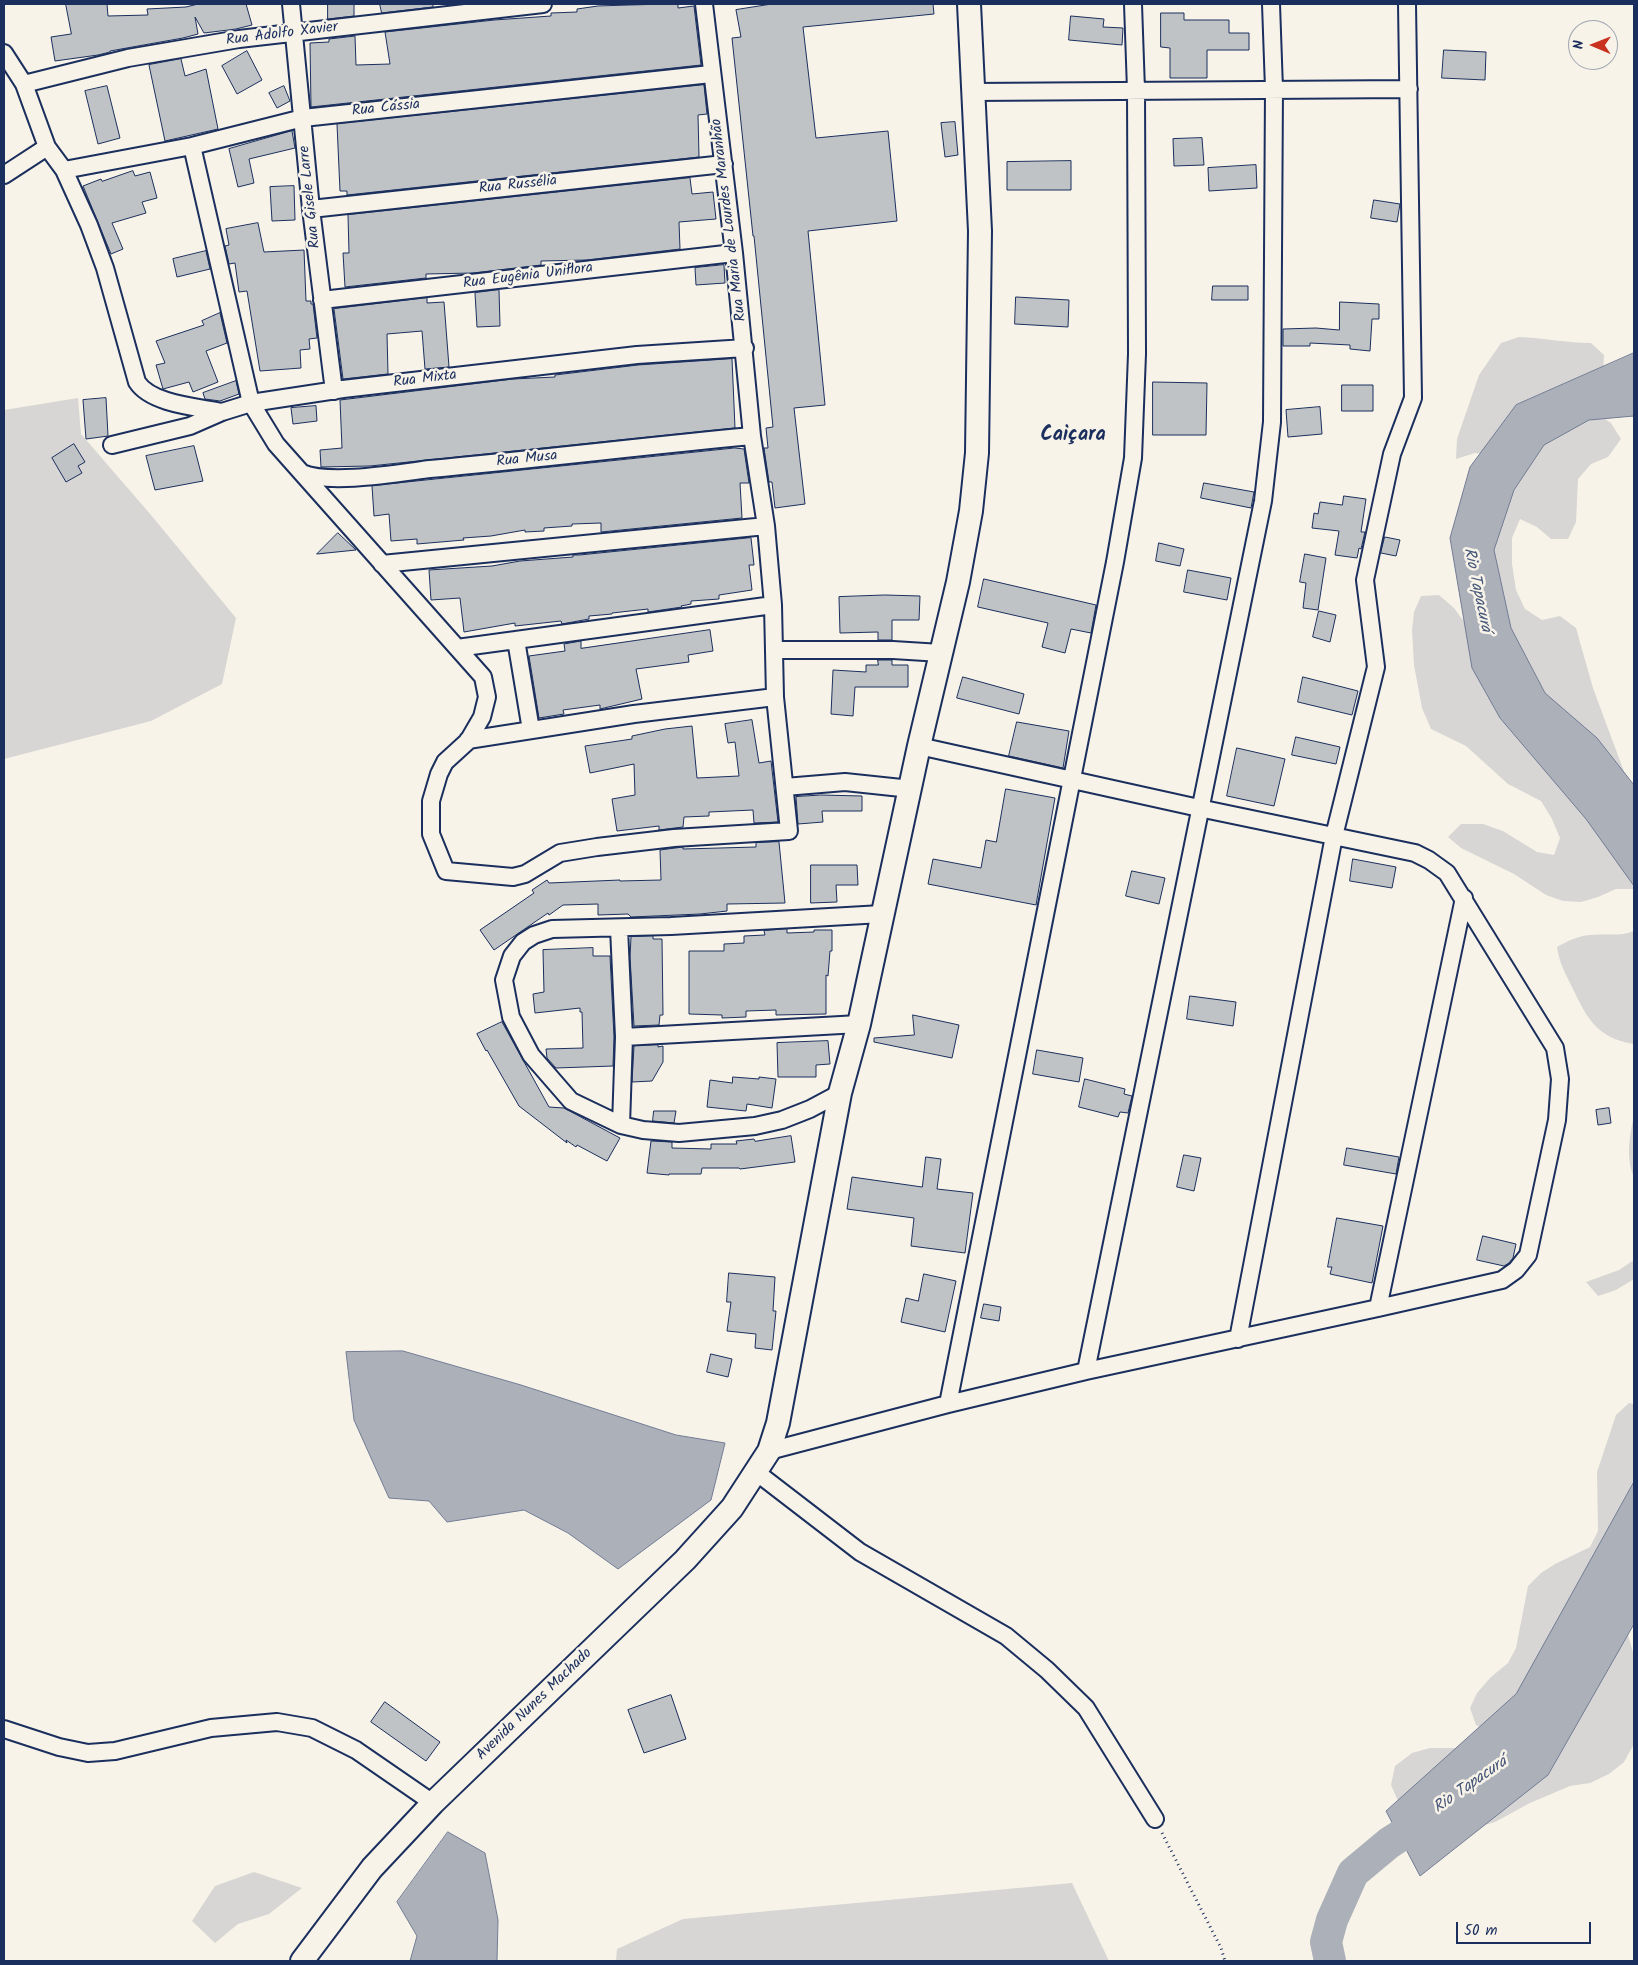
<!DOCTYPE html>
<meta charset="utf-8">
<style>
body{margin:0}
#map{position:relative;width:1638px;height:1965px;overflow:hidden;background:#f7f3e8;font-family:Kalam,sans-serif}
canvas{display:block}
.frame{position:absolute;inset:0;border:5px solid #1b2f5e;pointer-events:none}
.north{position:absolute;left:1568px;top:20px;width:50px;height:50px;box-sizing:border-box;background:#f7f3e8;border:1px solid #9fa5b1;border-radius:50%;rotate:271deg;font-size:14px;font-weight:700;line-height:20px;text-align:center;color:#1b2f5e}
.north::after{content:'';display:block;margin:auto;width:18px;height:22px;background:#c8321e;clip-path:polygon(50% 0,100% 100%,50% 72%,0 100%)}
.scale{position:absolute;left:1456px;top:1922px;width:135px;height:22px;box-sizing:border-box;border:2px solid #1b2f5e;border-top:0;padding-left:6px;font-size:15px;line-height:18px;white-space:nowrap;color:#1b2f5e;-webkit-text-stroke:4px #f7f3e8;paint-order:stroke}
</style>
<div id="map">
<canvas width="1638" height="1965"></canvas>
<div class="frame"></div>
<div class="north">N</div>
<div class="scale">50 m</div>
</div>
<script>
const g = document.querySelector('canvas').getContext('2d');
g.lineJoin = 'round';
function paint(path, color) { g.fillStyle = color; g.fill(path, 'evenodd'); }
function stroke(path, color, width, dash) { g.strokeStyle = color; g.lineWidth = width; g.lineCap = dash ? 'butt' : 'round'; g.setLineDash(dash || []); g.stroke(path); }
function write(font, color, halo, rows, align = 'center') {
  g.font = font + ' Kalam,sans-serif'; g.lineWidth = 5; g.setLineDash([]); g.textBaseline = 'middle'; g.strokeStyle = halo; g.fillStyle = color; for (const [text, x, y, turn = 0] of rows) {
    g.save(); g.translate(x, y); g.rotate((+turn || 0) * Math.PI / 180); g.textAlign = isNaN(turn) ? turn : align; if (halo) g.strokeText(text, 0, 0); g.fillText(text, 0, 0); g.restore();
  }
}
paint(new Path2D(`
 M1519,337C1543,338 1567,343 1591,343L1604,355L1603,375L1596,413L1611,423L1621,439L1608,457L1591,464L1578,479L1576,522L1568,539H1551L1537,527L1520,519L1512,538V564L1516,590L1525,609L1542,620L1560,616L1576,628L1593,688L1629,785L1634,794V889H1616L1598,897L1581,902L1563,901L1546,895L1514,874L1461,848L1448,837L1461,824H1483L1503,831L1537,852L1554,855L1560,838L1552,819L1541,801L1508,784L1466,746L1431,729L1422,708L1414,665L1412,630L1414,612L1421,596L1439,595L1454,608L1465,623L1495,628L1492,455L1475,453L1456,459L1457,439L1479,375L1501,343Z
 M78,398L81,434L151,515L236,618L222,684L151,721L4,759V410Z
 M1634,931V1044C1595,1038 1586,1016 1570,983C1563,968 1560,964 1557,947C1568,941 1577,936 1590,935C1605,933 1620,937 1634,931Z
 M1633,1120H1634V1178C1626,1159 1629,1140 1633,1120Z
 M1634,1260V1279L1616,1290L1598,1296L1586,1282L1619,1270Z
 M1629,1403L1634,1404V1595L1625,1624L1634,1656V1744L1624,1762L1609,1774L1590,1783L1570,1786L1530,1803L1495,1822L1478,1827L1398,1801L1391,1785L1395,1766L1412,1753L1430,1748H1466L1492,1733L1476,1725L1470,1708L1477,1693L1491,1677L1508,1663L1516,1648L1528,1586L1541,1573L1555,1564L1590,1547L1598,1531L1597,1472L1616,1415Z
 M254,1872L302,1888L269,1914L238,1924L215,1943L192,1921L215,1886Z
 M1072,1883L1109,1961H616L617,1949L683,1919Z`), '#d7d6d4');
const water = new Path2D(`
 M1634,353V416L1589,420L1544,445L1514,490L1494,550L1511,628L1545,693L1597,738L1634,785V886L1586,819L1500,718L1472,668L1450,538L1470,467L1516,405Z
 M403,1351L521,1385L676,1435L725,1443L711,1500L618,1569L568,1533L524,1510L447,1522L429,1501L389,1498L354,1420L346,1352Z
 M1634,1482V1624L1548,1775L1420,1876L1386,1811L1516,1694Z
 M448,1832L485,1853L498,1920L497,1961H410L417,1936L397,1902Z`);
paint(water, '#acb0b9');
stroke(water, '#727c95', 1);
stroke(new Path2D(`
 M1330,1961L1326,1942L1332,1920L1353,1873L1389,1843L1437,1812`), '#acb0b9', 32);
const building = new Path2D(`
 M66,4H107L108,16L148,15L147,9L186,7L198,4H246L252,25L236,29L204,33L195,17L198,34L183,38L110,51V52L98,55L55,61L51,37L71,34Z
 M328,4H354V16L328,19Z
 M380,4H433V7L382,13Z
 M678,4V8L694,6L701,65L311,107L310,43L329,42V39L355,36L356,65L390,64L385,32L494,20L551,16V13L577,12V9L598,6Z
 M772,4H933L934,14L803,27L816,138L888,131L897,221L808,231L825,405L794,408L805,504L775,508L772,482H769L764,448H768L766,428L773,427L754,236H753L732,38L741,37L736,10Z
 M1161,13H1184V20H1229V33H1249V50H1207V78H1170V48L1161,47Z
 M1071,16L1104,19L1103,27L1123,28L1122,45L1069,40Z
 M1444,50L1486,52L1485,80L1442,78Z
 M247,51L262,80L237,94L222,66Z
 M181,59L185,76L206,69L218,129L165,141L149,65Z
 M704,85L707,114L698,115L699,157L347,195V191H340L337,124Z
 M107,86L120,138L98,144L85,91Z
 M284,86L290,101L277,108L269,93Z
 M955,122L958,155L945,157L941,123Z
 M292,131L295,148L249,159L254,183L238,187L229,149Z
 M1202,138L1204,165L1174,166L1173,139Z
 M1071,161V190H1007V162Z
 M1256,165L1257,188L1209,191L1208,168Z
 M133,171L135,176L150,172L157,198L142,202L146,213L112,223L123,249L111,254L83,186L101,179L102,181Z
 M690,178L692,194L713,192L716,219L679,222L680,249L587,260L541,261V265L473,273L426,274V278L345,287L343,253H349L348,215Z
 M294,186L295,220L272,221L270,187Z
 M1374,200L1400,204L1397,222L1371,218Z
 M258,223L264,252L304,250L306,301H311V304H313L317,338L309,339L310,349L300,350L301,368L260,371L247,291L239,292L235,263L229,264L225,246L229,245L226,229Z
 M206,251L210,269L177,277L173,259Z
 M724,265L725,283L696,285L695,268Z
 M1213,286H1248V300H1212Z
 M499,290L500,326L477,327L475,293Z
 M1016,297L1069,300L1068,327L1015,324Z
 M427,298V303L444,302L449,367L425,369L422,331L387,334L388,374L343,379L334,309Z
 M1340,302L1379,304V319H1372L1370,351L1350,349V345L1310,343V346H1283V329L1316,328L1339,330Z
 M220,313L227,343L206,351L218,382L193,392L189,382L163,389L156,365L165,363L156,341L204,325L202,321Z
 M732,359L735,428L370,466L321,467L320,450L342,448L340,400L513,379L555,377V375L638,365Z
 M236,381L239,394L220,401L205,399L203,393Z
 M1153,382L1207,383L1206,435H1153Z
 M1342,385H1373V411H1342Z
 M106,398L108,436L86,439L83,400Z
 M316,406L317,421L293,424L291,408Z
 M1320,407L1322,434L1288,437L1286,410Z
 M74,444L85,462L78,466L82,473L66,482L52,458Z
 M194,446L203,481L155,490L146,456Z
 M735,448L744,449L749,483H740L742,518L601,532V523L572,524V526L544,528V531L525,532V530L491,536L463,538L464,540L417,544V539L391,541L389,514L374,516L372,486Z
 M1204,483L1254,492L1251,508L1201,498Z
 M1344,496L1366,499L1361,532H1365L1361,549L1359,548L1357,558L1335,555L1339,531L1312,528L1314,513L1318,514L1320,502L1342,505Z
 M338,533L356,550L317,554Z
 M1385,537L1400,540L1396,556L1381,553Z
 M751,538L754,565H749L752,590L719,595V599L691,601V604L681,606L682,607L648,612V609L612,613V614L589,616V619L562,624L561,621L515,626V623L464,632L460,598L431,600L429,570L492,566L520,561L573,557V555H579Z
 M1159,543L1184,549L1180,566L1156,561Z
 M1305,554L1326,558L1318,610L1303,608L1306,583L1300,582Z
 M1188,570L1231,578L1227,600L1184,592Z
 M984,579L1096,605L1091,633L1071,629L1065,653L1042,647L1048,623L978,607Z
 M885,595L920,596L919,620H892V640H878V632L840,633L839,597Z
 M1319,611L1336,615L1330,642L1313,637Z
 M710,630L713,651L688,655L689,662L636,669L642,699L600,709V705L563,710L564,714L539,718L529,656L565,651L564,644L581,641V648Z
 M878,660H892V665H908V687H855L853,716L831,714L833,670L866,672V665H878Z
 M963,677L1024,694L1019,714L957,698Z
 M1303,677L1358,691L1352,715L1298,702Z
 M752,720L759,763L771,761L778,822L754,823L753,810L709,812V816L684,817L683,827L659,830V826L617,831L612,799L635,795L634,764L590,773L585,746L632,739V736L665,729L692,726L697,778L739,776L735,742L728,743L725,724Z
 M1017,722L1069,731L1063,768L1009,756Z
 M1296,737L1340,747L1336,764L1292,755Z
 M1237,748L1285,759L1274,806L1227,796Z
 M1006,789L1055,798L1036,905L928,884L933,859L981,868L986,840L996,842Z
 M821,795L862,796V811H822L823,822L798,824L796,797Z
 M779,842L785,903L727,904V911L700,914L631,917L628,914L598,915V904L563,905L549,915L548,913L494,950L480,930L534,893L532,890L547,880L549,883L620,880V881L661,880L660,850L683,847V849L756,847V843Z
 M1353,859L1396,867L1392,888L1350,881Z
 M811,865H857L858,885H836L837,902L811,903Z
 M1132,871L1165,878L1159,904L1126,896Z
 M787,929V933L814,932V930H832V951H830L828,976L826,975V1014L776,1015V1010L746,1011V1017L722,1018V1015L689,1014V951H724V944L744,943V936L765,935L764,931Z
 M653,936V939H662L663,1015H660L659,1025L634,1026L630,957L631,937Z
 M593,948V956H610L614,1037L613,1066L556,1068L547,1058L546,1049L583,1048L582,1012H580V1008L535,1013L533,994L544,992L543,950Z
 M1190,996L1236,1002L1233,1026L1187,1019Z
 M913,1015L959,1025L952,1058L874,1042V1038L914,1035Z
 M502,1022L549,1107L564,1108L620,1138L607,1161L577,1145L576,1147L566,1140L567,1143L519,1106L487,1050L486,1051L477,1034Z
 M828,1041L830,1064L816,1065V1077H778L777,1043Z
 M658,1045V1047L663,1046V1062L652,1081L632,1082L634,1046Z
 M1037,1050L1083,1058L1079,1082L1033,1074Z
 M733,1077L759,1079V1077L776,1079L772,1108L747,1104L746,1111L707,1107L710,1080L732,1083Z
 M1085,1079L1125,1089L1124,1094L1132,1096L1128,1113L1120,1112L1118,1117L1079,1107Z
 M1609,1108L1611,1123L1598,1125L1596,1110Z
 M654,1111H676L674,1123L653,1121Z
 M791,1136L795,1162L740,1169L739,1168H702L701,1174H669V1175L647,1173L651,1141L672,1142V1148L711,1149V1144H737L736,1141L754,1139L755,1141Z
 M1347,1148L1399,1157L1396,1174L1344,1165Z
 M1184,1155L1201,1158L1194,1191L1177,1187Z
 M926,1157L941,1159L937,1189L973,1193L965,1253L911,1246L914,1218L847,1209L852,1177L922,1187Z
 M1337,1218L1383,1226L1372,1283L1330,1274L1332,1267H1328Z
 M1483,1236L1516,1244L1513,1258L1509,1263L1504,1266L1477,1260Z
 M729,1273L775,1277L773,1311H776L772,1350L755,1348L756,1334L727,1331L731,1302H727Z
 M924,1274L956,1281L945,1332L901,1322L906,1298L918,1301Z
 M984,1304L1001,1307L999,1321L981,1318Z
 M711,1354L732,1359L728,1377L707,1372Z
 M671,1695L686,1739L644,1753L628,1710Z
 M385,1702L440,1742L426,1761L371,1722Z`);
paint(building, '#c0c3c5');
stroke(building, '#1b2f5e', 1);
const minor = new Path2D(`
 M291,4L311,209L334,391
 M4,53L24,84L47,147L64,170L89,225L105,268L137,382C151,404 197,407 222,412
 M24,84L128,58L239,39L543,4
 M973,92L1409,89
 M192,146L251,403L276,444L483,677L487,697L482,717L468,741L445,762L439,774L431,801V834L446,871L513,877L525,874L560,853L597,847L674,838L789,831L775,697L773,605L766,526L752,436L734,253L704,4
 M64,170L192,146L303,118L711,74
 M4,175L47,147
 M311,209L724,164
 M322,300L734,253
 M112,445L190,426L222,412L251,403L343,389L637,355L745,348
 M302,473C330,485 398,473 430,469C538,459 645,446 752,436
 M382,564L766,526
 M516,640L531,730
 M457,648L773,605
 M775,650H893L941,653
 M468,740L634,714L775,697
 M785,787L845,782L911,789
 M619,928L624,1037L621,1125
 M624,1037L859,1024
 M840,1093L810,1109L782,1120L755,1126L679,1133L643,1130L621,1125L571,1101L531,1055L511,1017L504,980L512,956L523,942L534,935L552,929L671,926L882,914
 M1378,1308L1464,898
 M1238,1339L1334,836L1376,667L1365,580L1392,454L1413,398L1407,4
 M1086,1371L1263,501L1272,422L1274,89L1271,4
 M948,1404L1115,562L1133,458L1137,354L1136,90L1133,4
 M769,1451L948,1404L1086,1371L1378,1308L1502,1280L1516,1270L1528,1255L1557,1120L1560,1079L1555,1048L1447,873L1429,860L1415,853L1199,808L919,746
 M756,1472L860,1552L1006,1636L1047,1670L1086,1708L1155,1819
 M4,1729L59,1747L88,1753L115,1751L211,1728L277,1722L312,1728L356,1750L433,1803`);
const secondary = new Path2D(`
 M302,1961L372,1868L433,1803L685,1560L732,1508L769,1451L778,1423L840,1093L859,1024L919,746L958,582L971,511L977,453L980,231L969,4`);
stroke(minor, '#1b2f5e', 20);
stroke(secondary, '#1b2f5e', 26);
stroke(new Path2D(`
 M1162,1833L1221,1948L1225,1961`), '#1b2f5e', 3, [1, 4]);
stroke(minor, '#f7f3e8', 16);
stroke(secondary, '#f7f3e8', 22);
write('15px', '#1b2f5e', '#f7f3e8', [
 ["Rua Adolfo Xavier",282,35,-7],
 ["Rua Cássia",386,109,-6],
 ["Rua Russélia",518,186,-6],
 ["Rua Gisele Larre",311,197,-96],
 ["Rua Maria de Lourdes Maranhão",730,220,-97],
 ["Rua Eugênia Uniflora",528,277,-7],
 ["Rua Mixta",425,380,-7],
 ["Rua Musa",527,460,-6],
 ["Avenida Nunes Machado",535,1705,-44]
]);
write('italic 16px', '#465679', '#f7f3e8', [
 ["Rio Tapacurá",1476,590,78],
 ["Rio Tapacurá",1471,1786,-35]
]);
write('bold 20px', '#1b2f5e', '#f7f3e8', [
 ["Caiçara",1073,437]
]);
</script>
